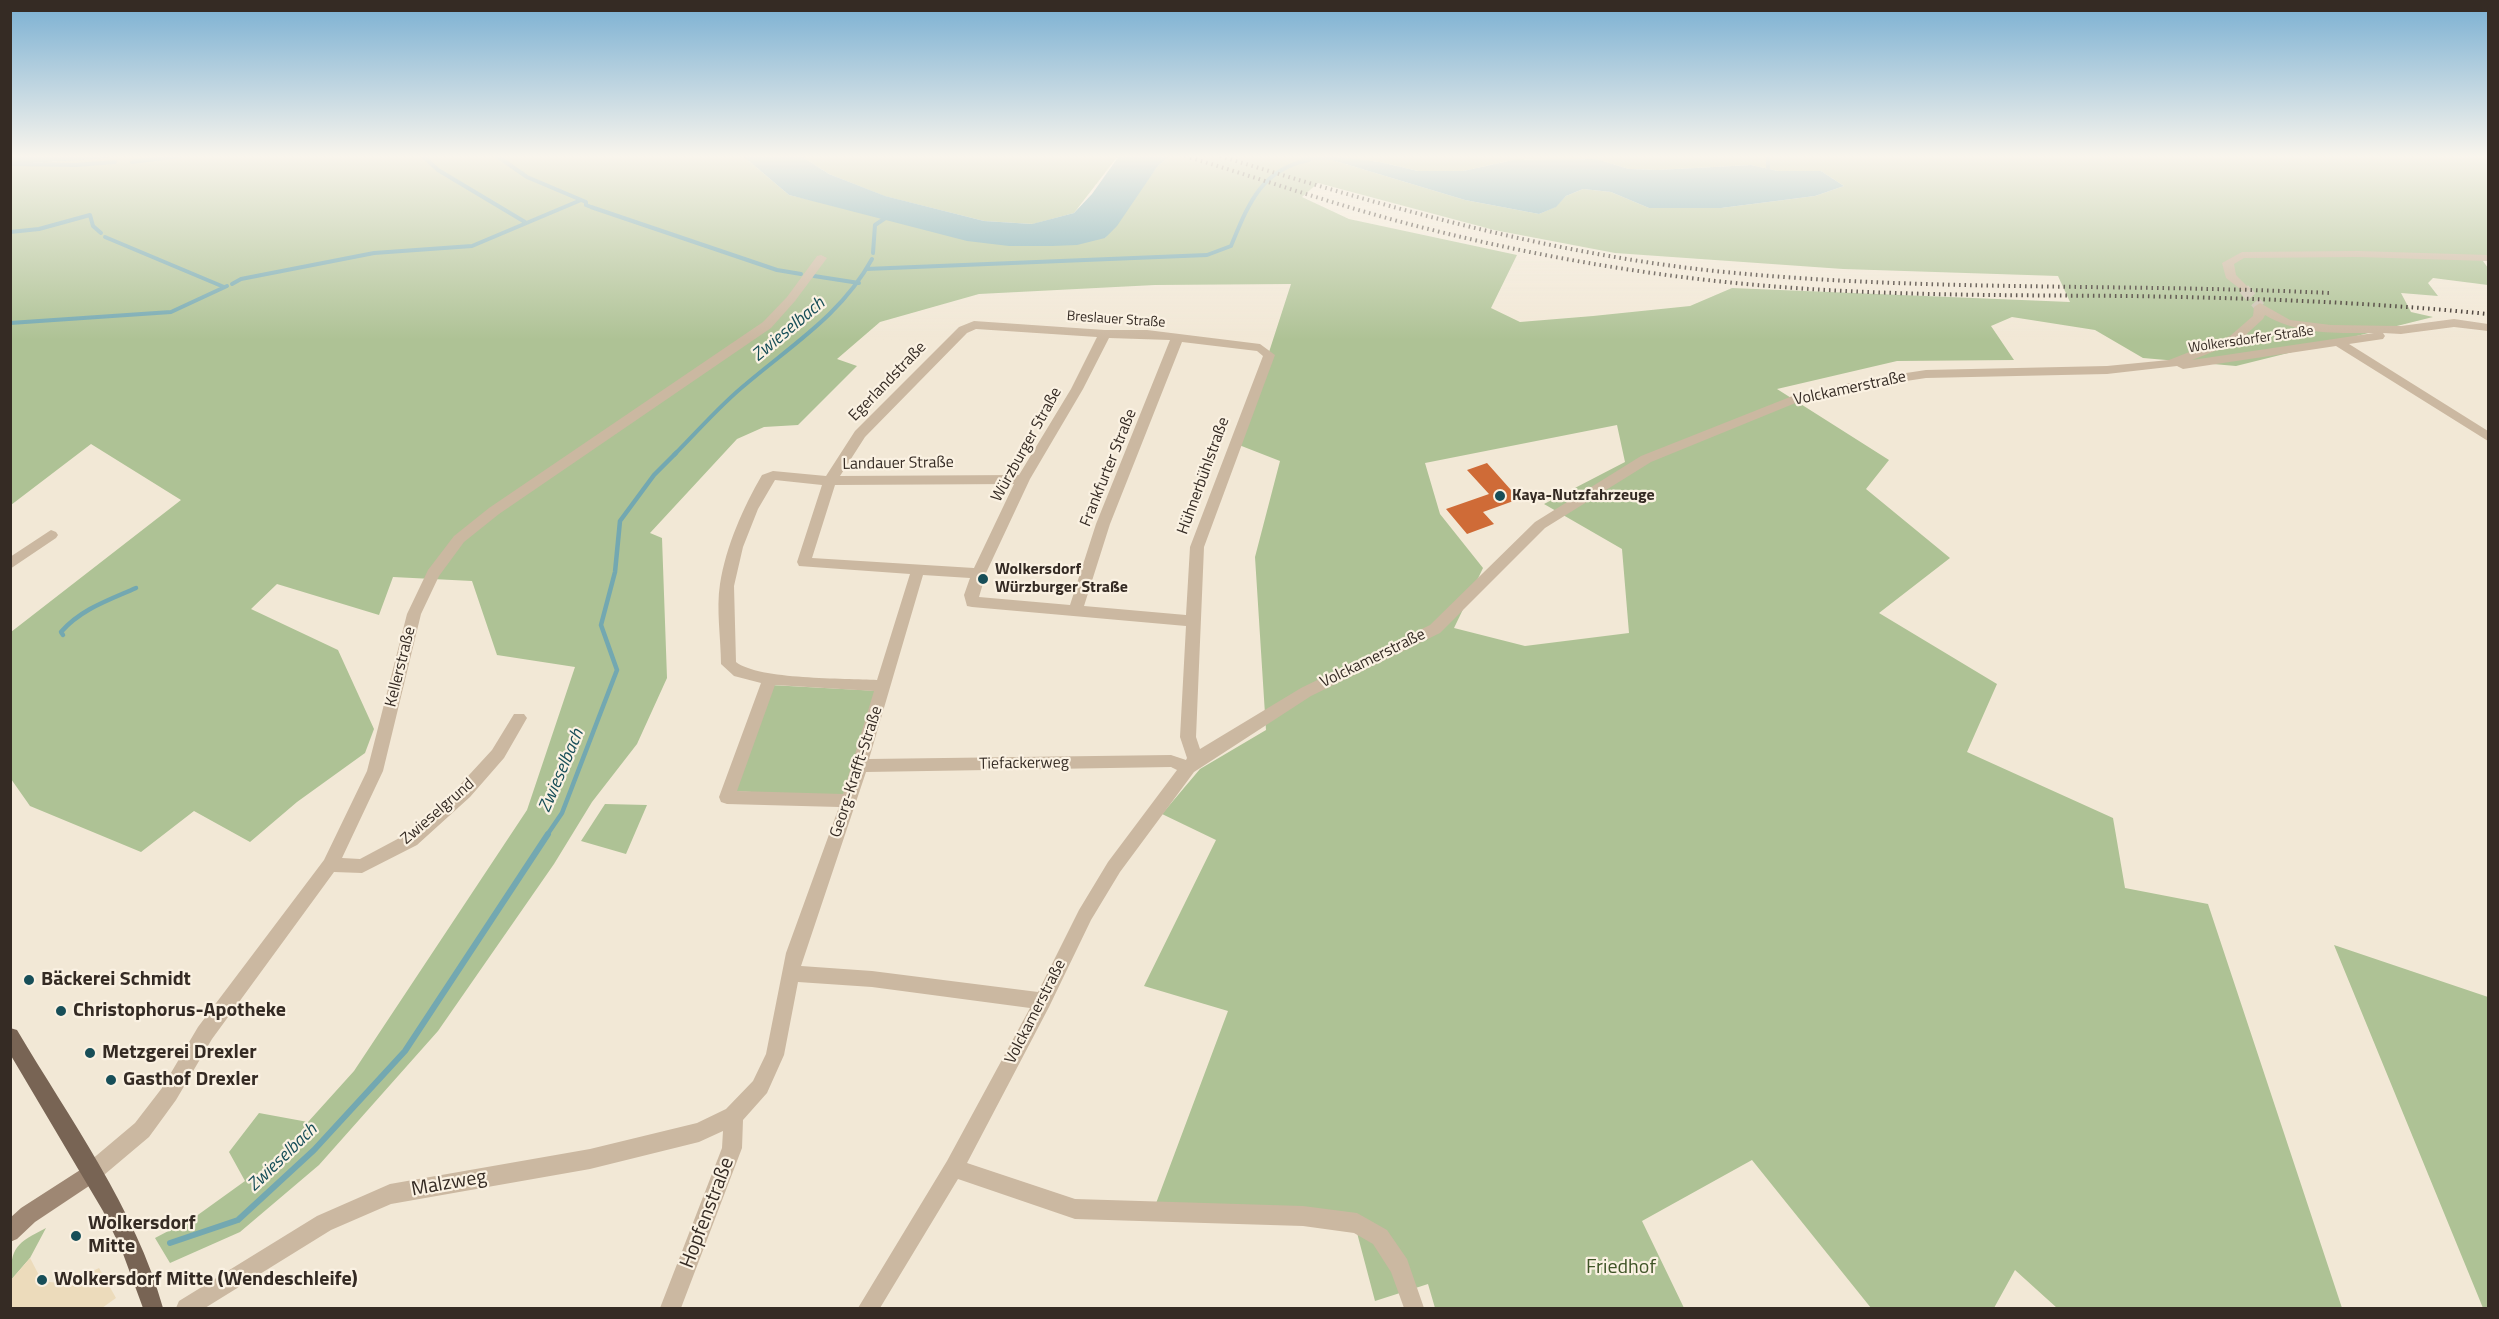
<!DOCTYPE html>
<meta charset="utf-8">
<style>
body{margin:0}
#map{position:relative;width:2499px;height:1319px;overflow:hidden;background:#f2e8d6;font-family:"Titillium Web",sans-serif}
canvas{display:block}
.frame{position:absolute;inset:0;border:12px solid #352b24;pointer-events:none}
</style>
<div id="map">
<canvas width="2499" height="1319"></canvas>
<div class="frame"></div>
</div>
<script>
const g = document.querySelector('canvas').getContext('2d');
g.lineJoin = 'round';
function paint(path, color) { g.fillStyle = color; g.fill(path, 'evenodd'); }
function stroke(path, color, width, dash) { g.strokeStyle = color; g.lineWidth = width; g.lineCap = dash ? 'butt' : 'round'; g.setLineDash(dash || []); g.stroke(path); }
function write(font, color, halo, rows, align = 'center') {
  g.font = font + ' "Titillium Web",sans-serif'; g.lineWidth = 4.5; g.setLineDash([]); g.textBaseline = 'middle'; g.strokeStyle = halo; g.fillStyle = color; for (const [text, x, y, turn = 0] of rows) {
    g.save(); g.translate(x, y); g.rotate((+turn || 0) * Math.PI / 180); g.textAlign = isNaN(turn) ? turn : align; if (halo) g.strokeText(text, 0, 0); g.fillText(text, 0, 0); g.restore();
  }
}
paint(new Path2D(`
 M113,156H743L789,195L845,208L1105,238L1157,167L1169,156H2488V260L2483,261L2488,268V285L2433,278L2428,283L2438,296L2401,293L2411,312L2433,317L2236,366L2143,358L2095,330L2012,317L1991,326L2014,360L1897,361L1777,389L1889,460L1866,489L1950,558L1879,613L1997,684L1967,752L2113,818L2125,888L2208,904L2342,1308H2057L2015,1270L1994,1308H1871L1752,1160L1642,1221L1684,1308H1435L1428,1284L1375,1301L1352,1214L1155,1206L1228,1011L1144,986L1216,840L1162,814L1200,769L1266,730L1255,557L1280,461L1239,445L1291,284L1155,285L979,294L880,322L837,359L857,366L798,425L764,427L737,439L650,533L662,538L667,678L637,744L592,802L554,864L438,1031L319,1165L240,1232L170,1263L155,1238L195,1217L245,1181L229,1152L259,1113L308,1122L354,1071L527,810L575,667L497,655L472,581L393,577L379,615L277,584L251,609L338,650L374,729L365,753L297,802L250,842L194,811L141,852L30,806L11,779V632L181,500L91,444L11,505L10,164L99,159ZM1596,159L1629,169L1657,170L1751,165L1778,171H1821L1844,186L1815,196L1721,208H1649L1611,192L1583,189L1566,196L1555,207L1539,214L1465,200L1332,160L1380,162L1418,171H1463L1513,160ZM1318,183L1494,230L1615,253L1843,269L2058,276L2070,302L1732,288L1690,306L1593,316L1520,322L1491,308L1517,255L1349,219L1302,197ZM1617,425L1625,462L1544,504L1622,549L1629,633L1525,646L1454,628L1483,568L1440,514L1425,463Z
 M801,156H1118L1074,213L1033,224L984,221L884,196L829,174Z
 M770,685L879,691L844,797L733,791Z
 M605,804L647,805L626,854L581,841Z
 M2334,945L2488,997V1308H2483Z
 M46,1228L30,1258L11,1280C10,1247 17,1243 46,1228Z`), '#aec295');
paint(new Path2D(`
 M30,1258L42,1281L66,1284L99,1268L116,1298L102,1308H11V1280Z`), '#ecdbbb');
paint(new Path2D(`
 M11,156H113L99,159L11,164Z
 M743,156H801L829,174L885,196L984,221L1032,224L1074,213L1092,194L1119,156H1169L1157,167L1117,226L1105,238L1077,245L1052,246H1009L967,241L789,195Z
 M1327,156L1380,162L1418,171H1463L1513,160L1596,159L1629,169L1657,170L1751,165L1778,171H1821L1844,186L1815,196L1721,208H1649L1611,192L1583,189L1566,196L1556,207L1539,214L1465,200L1332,160H1309L1300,158Z`), '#73a8b1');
stroke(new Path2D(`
 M423,156L438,170L525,222
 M497,156L527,177L586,202V205L591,207L777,270L801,274
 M1768,156V168
 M132,162L179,156
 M10,164L76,165L115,162
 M10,232L39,229L90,215L93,226L101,233
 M105,237L224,287
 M873,253L875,225L887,217
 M866,269L1207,255L1231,246C1248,205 1261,169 1309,160
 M814,276L859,283
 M232,284L241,279L374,253L472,246L581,200
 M10,323L171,312L227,286
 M674,455C698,431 720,405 746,384C793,344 842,314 872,259`), '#73a8b1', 4);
stroke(new Path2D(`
 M63,635L61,632C81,609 109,600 136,588
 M547,835L562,813L617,670L601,625L615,572L620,521L654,475L676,453`), '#73a8b1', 4.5);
stroke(new Path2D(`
 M170,1243L238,1220L314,1150L405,1051L548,834`), '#73a8b1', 6);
paint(new Path2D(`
 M1487,463L1519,499L1483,512L1494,524L1467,534L1446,509L1489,494L1467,470Z`), '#cf6b37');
stroke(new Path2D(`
 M2244,289L2260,307`), '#ccc2b2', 11, [11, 6]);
paint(new Path2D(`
 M2358,251L2488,255V261L2358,257L2244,258L2234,264L2236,275L2250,289L2244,292L2226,278L2222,263L2242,252Z
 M821,255L827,258L795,301L771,328L499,514L464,542L439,576L421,614L383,771L342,858L360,859L405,835L458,787L492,750L514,714H524L527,718L504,758L470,797L417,845L362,873L334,872L212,1039L176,1100L149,1137L98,1180L91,1183L84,1180L81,1173L84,1166L135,1123L162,1088L198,1027L324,860L367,771L407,614L428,570L454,536L489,508L763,322L787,297L817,256Z
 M2260,303L2290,320L2331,325L2401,326L2454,319L2488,324V331L2454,327L2401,334L2383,333L2385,336L2383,339L2349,344L2488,431V441L2336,346L2183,369L2177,366L2107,374L1926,378L1873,386L1798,402L1651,462L1545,528L1440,633L1311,696L1194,772L1120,872L1091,920L1049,1007L967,1163L1075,1199L1303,1206L1357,1213L1387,1230L1407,1259L1424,1308H1404L1391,1272L1373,1244L1354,1233L1303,1226L1075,1219L958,1179L880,1308H858L947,1161L1030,1008L872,987L798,982L784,1055L767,1093L743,1120L742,1148L681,1308H660L722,1148L723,1131L699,1142L590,1169L391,1204L331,1230L205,1308H176L179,1301L317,1216L390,1184L590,1149L697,1123L726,1109L753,1081L766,1054L786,953L839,807L727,804L721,802L719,797L761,683L734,676L721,664C721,639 716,609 720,584C726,546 743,508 762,475L773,471L826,476L855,431L959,327L974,321L1105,330H1147L1260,344L1275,355L1204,547L1196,737L1200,749L1301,688L1430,625L1535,522L1641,456L1795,395L1873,378L1926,370L2107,366L2169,360L2230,336L2253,316L2254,307ZM2265,315C2298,335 2336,333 2374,333L2192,360L2238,342L2263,319ZM976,329L1097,337L1071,389L1019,475L840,476L865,437L967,333ZM1109,338L1170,340L1096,524L1070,605L979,597L986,573L1030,479L1083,389ZM1182,342L1257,351L1263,356L1190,547L1186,615L1084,606L1110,524ZM775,480L822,485L797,562L799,566L910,574L877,680C845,678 759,680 736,662L734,586L743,547L758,509ZM1014,484L974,568L812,558L835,485ZM923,575L970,578L964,595L967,606L972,607L1186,626L1180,737L1187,758L1186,760L1171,755L869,759ZM775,685L874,691L843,794L737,791ZM1171,767L1177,770L1108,862L1079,910L1038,992L872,971L801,966L866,772Z
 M51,530L56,532L58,535L56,538L10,569V557Z`), '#cbb8a1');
paint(new Path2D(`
 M91,1163L98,1166L101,1173L98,1180L35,1222L17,1239L10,1242V1218L21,1208Z`), '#9e8773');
paint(new Path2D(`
 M10,1028L17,1030C69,1118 136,1209 163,1308H143L122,1251L103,1211L10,1054Z`), '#786454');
stroke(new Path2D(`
 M1185,156C1255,177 1324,201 1394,220C1509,251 1628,273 1746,284C1874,296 2002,295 2130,296C2250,298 2369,302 2488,314
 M1220,156C1382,206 1546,253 1715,271C1919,292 2125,283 2330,293`), '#352b24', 4, [1.5, 4]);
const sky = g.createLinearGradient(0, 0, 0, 340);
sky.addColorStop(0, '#79afd2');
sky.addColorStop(0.46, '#f9f5ed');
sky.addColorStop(1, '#f9f5ed00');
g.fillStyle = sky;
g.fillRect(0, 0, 2499, 340);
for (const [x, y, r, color] of [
 [1500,496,6,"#174e58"],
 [983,579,6,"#174e58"],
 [29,980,6,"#174e58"],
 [61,1011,6,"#174e58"],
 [90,1053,6,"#174e58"],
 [111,1080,6,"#174e58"],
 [76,1236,6,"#174e58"],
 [42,1280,6,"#174e58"]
]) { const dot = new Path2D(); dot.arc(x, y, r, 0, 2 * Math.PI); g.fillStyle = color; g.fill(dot); stroke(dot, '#faf1e2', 2); }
write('14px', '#352b24', '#faf1e2', [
 ["Breslauer Straße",1116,320,4],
 ["Wolkersdorfer Straße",2251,340,-8]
]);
write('16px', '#352b24', '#faf1e2', [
 ["Egerlandstraße",888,382,-46],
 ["Volckamerstraße",1850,389,-12],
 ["Würzburger Straße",1027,445,-61],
 ["Landauer Straße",898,464,-1],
 ["Frankfurter Straße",1109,468,-68],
 ["Hühnerbühlstraße",1204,476,-70],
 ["Volckamerstraße",1373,659,-26],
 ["Kellerstraße",401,667,-76],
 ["Tiefackerweg",1024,764,-1],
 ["Georg-Krafft-Straße",857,772,-72],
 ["Zwieselgrund",438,812,-41],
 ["Volckamerstraße",1036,1012,-63]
]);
write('bold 16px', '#352b24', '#faf1e2', [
 ["Kaya-Nutzfahrzeuge",1512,496],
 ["Wolkersdorf",995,570],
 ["Würzburger Straße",995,588]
], 'left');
write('italic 18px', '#174e58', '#faf1e2', [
 ["Zwieselbach",789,330,-40],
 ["Zwieselbach",562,771,-67],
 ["Zwieselbach",283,1158,-44]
]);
write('bold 20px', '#352b24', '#faf1e2', [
 ["Bäckerei Schmidt",41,980],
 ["Christophorus-Apotheke",73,1011],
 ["Metzgerei Drexler",102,1053],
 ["Gasthof Drexler",123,1080],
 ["Wolkersdorf",88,1224],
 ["Mitte",88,1247],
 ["Wolkersdorf Mitte (Wendeschleife)",54,1280]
], 'left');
write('20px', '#352b24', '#faf1e2', [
 ["Malzweg",449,1184,-10],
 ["Hopfenstraße",708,1213,-69]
]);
write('20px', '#3f5427', '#faf1e2', [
 ["Friedhof",1621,1268]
]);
</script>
